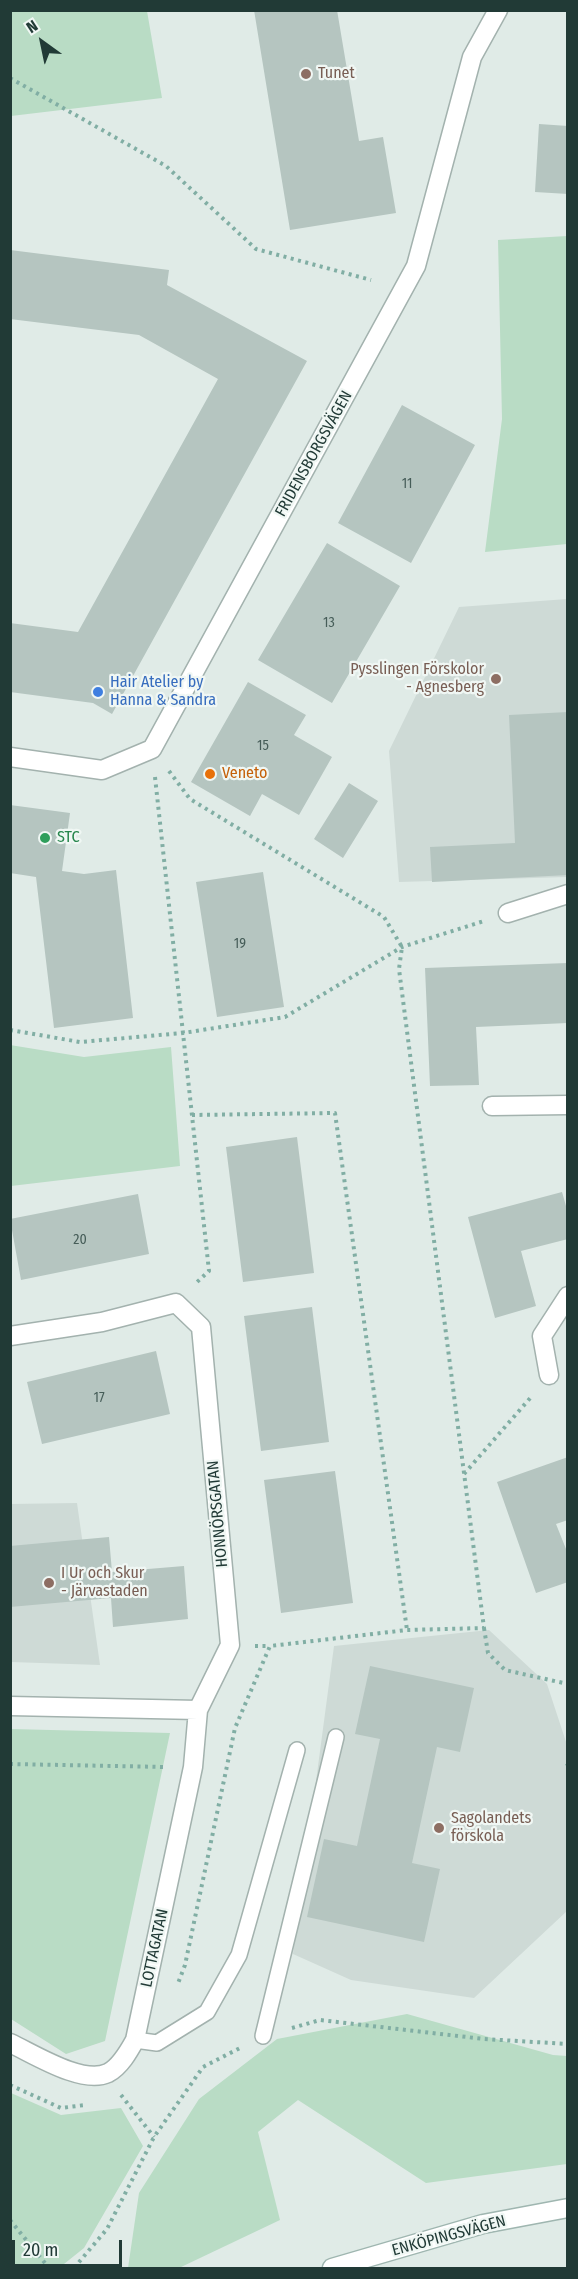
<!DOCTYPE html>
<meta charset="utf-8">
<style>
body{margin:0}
#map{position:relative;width:578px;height:2279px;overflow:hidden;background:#e0ebe7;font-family:"Fira Sans Condensed",sans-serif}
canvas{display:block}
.frame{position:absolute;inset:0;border:12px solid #213a36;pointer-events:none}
.north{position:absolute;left:12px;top:12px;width:60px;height:60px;-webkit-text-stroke:4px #f0f7f4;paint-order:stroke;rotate:327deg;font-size:16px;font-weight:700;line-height:24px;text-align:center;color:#213a36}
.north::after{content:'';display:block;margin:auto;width:21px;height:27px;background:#213a36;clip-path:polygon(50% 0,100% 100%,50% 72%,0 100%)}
.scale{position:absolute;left:12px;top:2240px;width:110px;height:27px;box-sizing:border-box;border:3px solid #213a36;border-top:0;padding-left:8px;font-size:18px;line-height:21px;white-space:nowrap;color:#213a36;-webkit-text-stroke:4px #f0f7f4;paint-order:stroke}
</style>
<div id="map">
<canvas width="578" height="2279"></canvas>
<div class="frame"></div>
<div class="north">N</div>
<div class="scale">20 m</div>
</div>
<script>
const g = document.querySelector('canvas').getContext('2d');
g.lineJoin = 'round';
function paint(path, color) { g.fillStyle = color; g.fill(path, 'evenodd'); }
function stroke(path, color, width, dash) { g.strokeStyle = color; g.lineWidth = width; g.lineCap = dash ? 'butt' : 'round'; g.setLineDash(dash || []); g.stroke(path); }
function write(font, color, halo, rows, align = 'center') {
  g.font = font + ' "Fira Sans Condensed",sans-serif'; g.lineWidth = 4.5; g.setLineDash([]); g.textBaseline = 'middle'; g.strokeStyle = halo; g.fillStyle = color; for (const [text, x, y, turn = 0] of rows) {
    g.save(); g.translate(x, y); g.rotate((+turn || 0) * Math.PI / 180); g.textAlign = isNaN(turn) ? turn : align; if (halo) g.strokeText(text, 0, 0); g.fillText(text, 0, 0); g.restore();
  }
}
paint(new Path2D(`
 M567,599V877L399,882L389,751L459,607Z
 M77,1503L100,1665L11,1662V1504Z
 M489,1630L547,1684L567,1745V1911L474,1998L351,1980L293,1954L334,1646Z`), '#cedad6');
paint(new Path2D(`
 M10,11H147L162,98L11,116Z
 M567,236V544L485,552L502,419L498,240Z
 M10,1045L84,1057L171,1047L180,1166L11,1186Z
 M11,1729L170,1733L105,2041L66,2054L11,2019Z
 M407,2014L553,2055L567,2056V2164L426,2183L298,2100L258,2132L280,2220L179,2268H128L139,2193L199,2099L277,2039Z
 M11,2093L61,2115L121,2108L143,2146L84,2248L59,2268H11Z`), '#b9dcc5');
paint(new Path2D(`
 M254,10H337L359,141L383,137L396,213L290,230Z
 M539,124L568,126V194L535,192Z
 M10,250L169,270L167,285L307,361L112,714L93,703L10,692V623L78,632L218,379L139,335L10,319Z
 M402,405L475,445L411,563L338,523Z
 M327,543L400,586L332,703L258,660Z
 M248,682L306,715L294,735L332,757L299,815L262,794L250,816L191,782Z
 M568,712V875L432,882L430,847L515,843L509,715Z
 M349,783L378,801L343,858L314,839Z
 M10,805L70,813L62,871L84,874L116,870L133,1018L54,1028L36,877L10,873Z
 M263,872L284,1007L217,1017L196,882Z
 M568,963V1023L476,1027L479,1085L430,1086L425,968Z
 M297,1137L314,1273L243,1282L226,1147Z
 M562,1192L568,1213V1239L521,1251L536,1306L495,1318L468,1217Z
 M138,1194L149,1254L21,1280L10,1219Z
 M312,1307L329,1442L261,1451L244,1316Z
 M156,1351L170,1414L42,1444L27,1382Z
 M568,1457V1520L556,1524L568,1554V1582L536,1593L497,1482Z
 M335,1471L353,1603L281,1613L264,1480Z
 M109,1537L112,1572L184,1566L188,1619L113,1627L111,1598L10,1607V1546Z
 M370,1666L474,1688L460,1752L437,1747L412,1863L440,1869L424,1942L307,1917L324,1839L357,1846L380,1739L355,1734Z`), '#b5c5c0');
const service = new Path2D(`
 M263,2036L336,1737
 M135,2040L157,2043L207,2012L239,1955L297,1750`);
const minor = new Path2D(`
 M10,757L102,770L152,749L416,266L472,57L498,10
 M508,913L568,894
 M492,1106L568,1105
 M10,1336L102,1322L176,1303L201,1327L230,1645L198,1710L10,1706
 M549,1375L542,1336L568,1296
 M10,2043C34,2054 82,2085 108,2073C120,2067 129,2051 135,2040L193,1767L198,1710`);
const secondary = new Path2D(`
 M332,2268L483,2224L568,2208`);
stroke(service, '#a3b2ae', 18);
stroke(minor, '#a3b2ae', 21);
stroke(secondary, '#9fb6b0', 21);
stroke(new Path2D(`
 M10,78L166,166L256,249L371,280
 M169,771L190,799L384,917L402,947L399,969L484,1628L407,1630L270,1646L235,1728L185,1965L177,1986
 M155,777L209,1271L196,1283
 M10,1030L80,1042L183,1033L285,1017L402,947L484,921
 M192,1115L335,1113L407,1630
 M464,1474L532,1396
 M484,1628L488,1653L505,1670L568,1684
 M255,1646H270
 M10,1764L166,1767
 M566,1766L568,1765
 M292,2028L320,2020L484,2039L568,2044
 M10,2085L61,2108L85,2105
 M121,2095L154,2137
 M10,2220L49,2268
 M74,2268L107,2229L154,2137L203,2067L240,2048`), '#81aea4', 4, [3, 4.5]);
stroke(service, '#fff', 15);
stroke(minor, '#fff', 18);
stroke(secondary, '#fff', 18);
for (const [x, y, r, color] of [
 [306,74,6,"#8d6e63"],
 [496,679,6,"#8d6e63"],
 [98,692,6,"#3f7fe0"],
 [210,774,6,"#e8710a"],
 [45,838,6,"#2e9e5b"],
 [49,1583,6,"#8d6e63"],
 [439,1828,6,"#8d6e63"]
]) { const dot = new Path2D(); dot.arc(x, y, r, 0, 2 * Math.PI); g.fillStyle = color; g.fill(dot); stroke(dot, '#f0f7f4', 2); }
write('14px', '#465d58', null, [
 ["11",407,484],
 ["13",329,623],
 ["15",263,746],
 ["19",240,944],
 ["20",80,1240],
 ["17",99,1398]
]);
write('16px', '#785e54', '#f0f7f4', [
 ["Tunet",318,74],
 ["Pysslingen Förskolor",484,670,"right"],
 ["- Agnesberg",484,688,"right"],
 ["I Ur och Skur",61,1574],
 ["- Järvastaden",61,1592],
 ["Sagolandets",451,1819],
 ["förskola",451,1837]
], 'left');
write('16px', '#213a36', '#f0f7f4', [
 ["FRIDENSBORGSVÄGEN",314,454,-61],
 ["HONNÖRSGATAN",218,1514,-95],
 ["LOTTAGATAN",155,1948,-78],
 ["ENKÖPINGSVÄGEN",449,2236,-15]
]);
write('16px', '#366cbe', '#f0f7f4', [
 ["Hair Atelier by",110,683],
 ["Hanna & Sandra",110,701]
], 'left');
write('16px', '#c56008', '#f0f7f4', [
 ["Veneto",222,774]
], 'left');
write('16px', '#27864d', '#f0f7f4', [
 ["STC",57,838]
], 'left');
</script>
